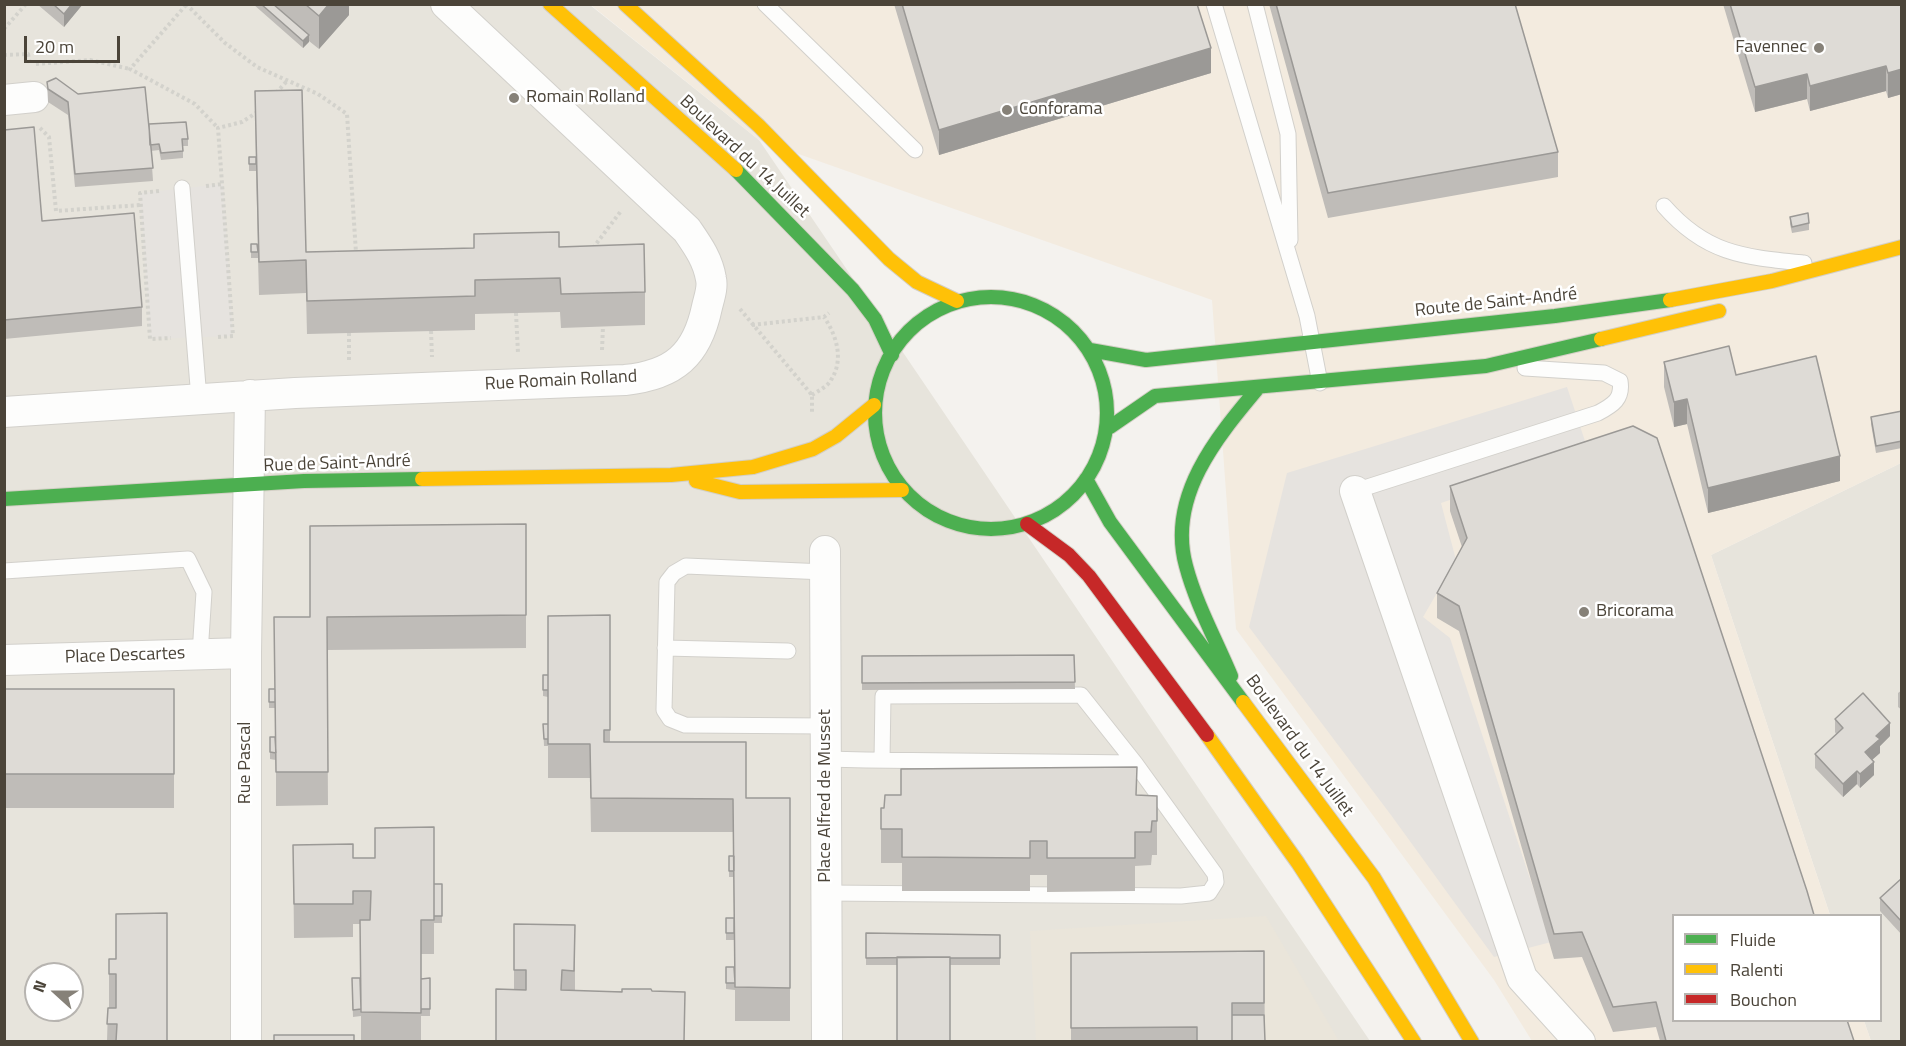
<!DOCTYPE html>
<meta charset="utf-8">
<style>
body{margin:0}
#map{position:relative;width:1906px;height:1046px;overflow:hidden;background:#f4f2ee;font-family:"Titillium Web",sans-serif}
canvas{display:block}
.frame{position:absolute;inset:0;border:6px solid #4b4439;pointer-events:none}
.legend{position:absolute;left:1672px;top:914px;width:210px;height:108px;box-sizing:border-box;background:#fff;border:2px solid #b7b4b0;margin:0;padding:8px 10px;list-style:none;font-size:18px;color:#4b4439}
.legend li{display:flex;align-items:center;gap:12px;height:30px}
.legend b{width:30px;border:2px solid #b7b4b0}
.north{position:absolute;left:24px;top:962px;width:60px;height:60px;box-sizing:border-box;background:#fff;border:2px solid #b7b4b0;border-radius:50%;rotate:291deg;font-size:16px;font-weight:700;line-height:24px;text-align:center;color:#4b4439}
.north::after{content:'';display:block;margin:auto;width:21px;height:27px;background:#868178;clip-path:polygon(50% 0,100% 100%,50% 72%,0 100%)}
.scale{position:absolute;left:24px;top:36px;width:96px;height:27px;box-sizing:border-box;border:3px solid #4b4439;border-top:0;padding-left:8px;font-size:18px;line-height:21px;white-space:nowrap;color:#4b4439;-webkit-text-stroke:4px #fff;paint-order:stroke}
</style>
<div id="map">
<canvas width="1906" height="1046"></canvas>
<div class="frame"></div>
<ul class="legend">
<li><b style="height:8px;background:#4caf50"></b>Fluide</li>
<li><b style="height:8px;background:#ffc107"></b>Ralenti</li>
<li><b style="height:8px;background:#c62828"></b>Bouchon</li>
</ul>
<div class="north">N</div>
<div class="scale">20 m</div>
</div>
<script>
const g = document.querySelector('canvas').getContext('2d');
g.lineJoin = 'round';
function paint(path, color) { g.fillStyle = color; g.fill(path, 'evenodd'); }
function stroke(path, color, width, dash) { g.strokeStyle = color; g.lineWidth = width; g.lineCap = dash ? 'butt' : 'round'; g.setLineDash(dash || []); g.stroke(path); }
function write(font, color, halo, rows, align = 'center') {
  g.font = font + ' "Titillium Web",sans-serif'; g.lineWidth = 5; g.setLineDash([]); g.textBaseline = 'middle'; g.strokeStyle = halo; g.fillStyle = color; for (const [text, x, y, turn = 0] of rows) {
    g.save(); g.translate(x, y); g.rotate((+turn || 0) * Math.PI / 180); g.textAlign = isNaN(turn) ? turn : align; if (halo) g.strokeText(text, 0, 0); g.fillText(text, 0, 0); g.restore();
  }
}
paint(new Path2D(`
 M5,4L590,5L759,140L1370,1041L5,1042ZM36,974H72V1010H36Z
 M1901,463V1041H1871L1864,1021L1880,1020V916L1830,915L1711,555Z`), '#e7e4dc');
paint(new Path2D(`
 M591,5H1901V463L1711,555L1830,915L1674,916V1020L1864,1021L1871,1041H1532L1494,980L1236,629L1212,300L759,140Z`), '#f3ebdf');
paint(new Path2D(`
 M1266,916L1339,1041H1036L1030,931Z`), '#eae5da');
paint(new Path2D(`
 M223,184L233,336L150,339L140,193Z
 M1567,387L1589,453L1441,503L1456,560L1423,617L1450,638L1551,942L1494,957L1391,815L1249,627L1287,473Z`), '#e6e3df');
const lane = new Path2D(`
 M765,4L915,150
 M1214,4L1307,316L1320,383
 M1255,4L1288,134L1290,240
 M182,188L199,399
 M1664,206C1706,254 1743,257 1804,263
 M1355,491L1598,413C1613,405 1623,399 1620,381L1604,373L1525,368
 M4,571L188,559L204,592L200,654
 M825,572L686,566L674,573L667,582L664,710L670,719L685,725L825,726
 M665,648L788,651
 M826,759L866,760L1135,763L1081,695L883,696L882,760
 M826,893L1181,896L1209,893L1216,882L1215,874L1135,763`);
const street = new Path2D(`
 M4,100L34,97
 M4,412L295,393L625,380C674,375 697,355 707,307C709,298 713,288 711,279C708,260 698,246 687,230L446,4
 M1355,491L1522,978L1580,1042
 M825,551L827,1042
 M4,660L246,653
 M246,1042V653L250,395`);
const fast = new Path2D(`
 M736,170L853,290L875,319L892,355
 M875 413a116 116 0 1 1 232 0a116 116 0 1 1-232 0Z
 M1090,350L1146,360L1555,316L1670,300
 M1110,427L1155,396L1486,366L1601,339
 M1086,479L1110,522L1243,702
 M4,499L304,481L422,479
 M1231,676C1216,640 1196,604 1186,566C1167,497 1216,438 1258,388`);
const slow = new Path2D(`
 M550,4L736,170
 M625,4L759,126L889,259L917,282L957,301
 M1670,300L1772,281L1902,247
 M1601,339L1719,311
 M422,479L671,475L753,467L813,449L836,436L874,405
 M696,481L740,492L902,490
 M1243,702L1374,878L1472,1042
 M1207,735L1298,863L1414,1042`);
const jam = new Path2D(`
 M1027,524L1069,555L1089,576L1207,735`);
stroke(lane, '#d2d0cb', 17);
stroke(street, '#d2d0cb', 32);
stroke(fast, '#d3cfc5', 16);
stroke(slow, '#d3cfc5', 16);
stroke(jam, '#d3cfc5', 16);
stroke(new Path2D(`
 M186,4L225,43L257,67L318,94L347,114L356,253H358
 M186,5L130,69L195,104L218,128
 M4,29L26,4
 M4,55L28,54L30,64
 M36,64L90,60L130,69
 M276,93L288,80
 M40,128L49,137L56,211L141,205
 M206,186L223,184
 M159,191L140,193L150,339L171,338
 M593,248L621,211
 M740,309L812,395V413
 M516,313L518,353
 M752,325L824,317L829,313
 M431,331L432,357
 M218,337L233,336L218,128L242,122L259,111
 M602,350L603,326
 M349,360V333
 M812,395C818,391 828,386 831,380C844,360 837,336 824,317`), '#d3d2cc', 4, [3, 3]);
stroke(lane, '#fdfdfc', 15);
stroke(street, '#fdfdfc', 30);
stroke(fast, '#4caf50', 14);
stroke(slow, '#ffc107', 14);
stroke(jam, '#c62828', 14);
paint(new Path2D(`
 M37,4H83L64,27Z
 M253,4H349V15L319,49L309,41L303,48Z
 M894,4H1197L1211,73L939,155Z
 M1269,4H1515L1558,152V177L1328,218Z
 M1723,4H1902V94L1888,98L1886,91L1810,111L1807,99L1755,112Z
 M47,82L149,124L188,139V146H183V158L161,160L159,150L151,151L153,181L75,187L68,115L48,102Z
 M255,91L306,252L559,247L645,292V325L561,328L560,312L475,314V330L307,334L306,293L259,295L258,258H251V244L258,247L256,168V171H249V157L256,161Z
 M4,130L42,221L142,307V326L4,339Z
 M1790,217L1809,223V230L1792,233L1790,224Z
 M1664,362L1840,481L1708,513L1687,424L1674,427L1664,387Z
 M1902,411V448L1876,453L1871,424V417Z
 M1450,486L1674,915L1854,1041H1660L1656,1027L1613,1032L1582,957L1554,959L1459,631L1437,618V593L1462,547L1450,511Z
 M526,524V648L327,650L328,805L276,806V760L270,759V744L275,737V703V708H269V689H275L310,617Z
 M610,615V742L746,798H790V1021H735V990L726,989V974L734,967V940H726V925L734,918L733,832H591L590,778H548V746H544L543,724H548Z
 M1074,655L1075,689L862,690V656Z
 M543,675H548V697L543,696Z
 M4,689H174V808H4Z
 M1902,690V710L1898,707V693Z
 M1835,719L1890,736L1880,746V753L1872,760L1874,775L1860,788L1857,784L1843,797L1815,768V754L1836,734L1835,732Z
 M1137,795L1157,796V855H1152L1151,865L1135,866V891L1047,892V875H1030V891H902V863H881V808Z
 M293,845L353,858L434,884H442V923H434V906V954H421V996L430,978V1016H421V1041H361V1016L353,1017L352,985L360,978V924H353V937L294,938Z
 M729,856H734V877H729Z
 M1902,878V935L1880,911V898Z
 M514,924L575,925V991H652L684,1041L514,990Z
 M866,933L1000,935V965H866Z
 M1264,951L1265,1041H1071V953Z
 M109,959L167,1041H107L108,1008H116H109Z`), '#bfbcb8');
paint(new Path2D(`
 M72,4H83L64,27V14Z
 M329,4H349V15L319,49V16Z
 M309,35V42L303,48V41Z
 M1211,48V73L939,155V130Z
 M1886,66V91L1810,111V86Z
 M1902,69V94L1888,98V73Z
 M1807,74V99L1755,112V87Z
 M1687,399V424L1674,427V402Z
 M1840,456V481L1708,513V488Z
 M1890,723V736L1880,746V753L1865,766V752L1876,736Z
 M1874,762V775L1860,788V774Z
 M1857,771V784L1843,797V784Z`), '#9b9996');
const building = new Path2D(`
 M53,4H72L64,14Z
 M261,4H273L309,35L303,41Z
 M305,4H329L319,16Z
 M902,4H1197L1211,48L939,130Z
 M1276,4H1515L1558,152L1328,193Z
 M1730,4H1902V69L1888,73L1886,66L1810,86L1807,74L1755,87Z
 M56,78L78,94L145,87L153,168L75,174L68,102L48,89L47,82Z
 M302,90L306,252L474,248V234L559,232V247L644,244L645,292L561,294L560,278L475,280V296L307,301L306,260L259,262L255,91Z
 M186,122L188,139H182L183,151L161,153L159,144L150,145L149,124Z
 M34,127L42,221L134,213L142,307L4,320V130Z
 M249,157H256V164H249Z
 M1808,213L1809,223L1792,227L1790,217Z
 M251,244H257L258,252H251Z
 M1729,346L1736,375L1816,356L1840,456L1708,488L1687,399L1674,402L1664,362Z
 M1902,411V441L1876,446L1871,417Z
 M1633,426L1657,438L1807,891L1814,915H1674V1020H1847L1854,1041H1666L1656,1002L1613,1007L1582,932L1554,934L1459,606L1437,593L1467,538L1450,486Z
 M526,524V615L327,617L328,772H276L274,617H310V526Z
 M610,615V730H604V742H746V798H790V988L735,987L733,799L591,798L590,744H548V616Z
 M1074,655L1075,682L862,683V656Z
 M543,675H548V690H543Z
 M4,689H174V774H4Z
 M269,689H275V702H269Z
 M1863,693L1890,723L1876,736L1880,739L1865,752L1874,762L1860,774L1857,771L1843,784L1815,754L1843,728L1835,719Z
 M543,724H548V739H544Z
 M270,737H275L276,753L270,752Z
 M1137,767L1136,795L1157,796V821H1152L1151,832H1135V858H1047V841H1030V858L902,857V829H881V808H884L885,795H901V769Z
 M434,827V920H421V1013L361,1012L360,920H370L371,891H353V904H294L293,845L353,844V858H375V828Z
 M729,856H734V871H729Z
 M1902,878V922L1880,898Z
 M434,884H442V916H434Z
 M167,913V1041H116L117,1024H107L108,1008H116V974H109V959H116V914Z
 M726,918H734V933H726Z
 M514,924L575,925L574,971L562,970L561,990L622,992V989H651L652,991L685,992L684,1041H496V989L526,990V970H514Z
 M866,933L1000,935V958H950V957L866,958Z
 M1264,951V1003H1232V1041H1197V1027L1071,1028V953Z
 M897,957H950V1041H897Z
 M726,967H734L735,983H726Z
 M352,978H360L361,1009L353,1010Z
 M430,978V1009H421V979Z
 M1232,1015H1264L1265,1041H1232Z
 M274,1035H354V1041H274Z`);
paint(building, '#dedbd6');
stroke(building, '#9b9996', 1.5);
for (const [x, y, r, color] of [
 [1819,48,6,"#868178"],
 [514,98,6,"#868178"],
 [1007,110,6,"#868178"],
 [1584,612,6,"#868178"]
]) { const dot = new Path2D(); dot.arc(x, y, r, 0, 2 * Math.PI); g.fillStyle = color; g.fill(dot); stroke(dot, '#fff', 2); }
write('18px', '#4b4439', '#fff', [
 ["Favennec",1807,48,"right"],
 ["Romain Rolland",526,98],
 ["Conforama",1019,110],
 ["Bricorama",1596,612]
], 'left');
write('18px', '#4b4439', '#fff', [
 ["Boulevard du 14 Juillet",744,157,43],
 ["Route de Saint-André",1496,303,-6],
 ["Rue Romain Rolland",561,381,-3],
 ["Rue de Saint-André",337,464,-2],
 ["Place Descartes",125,656,-2],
 ["Boulevard du 14 Juillet",1299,746,54],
 ["Rue Pascal",246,763,-90],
 ["Place Alfred de Musset",826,796,-90]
]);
</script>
